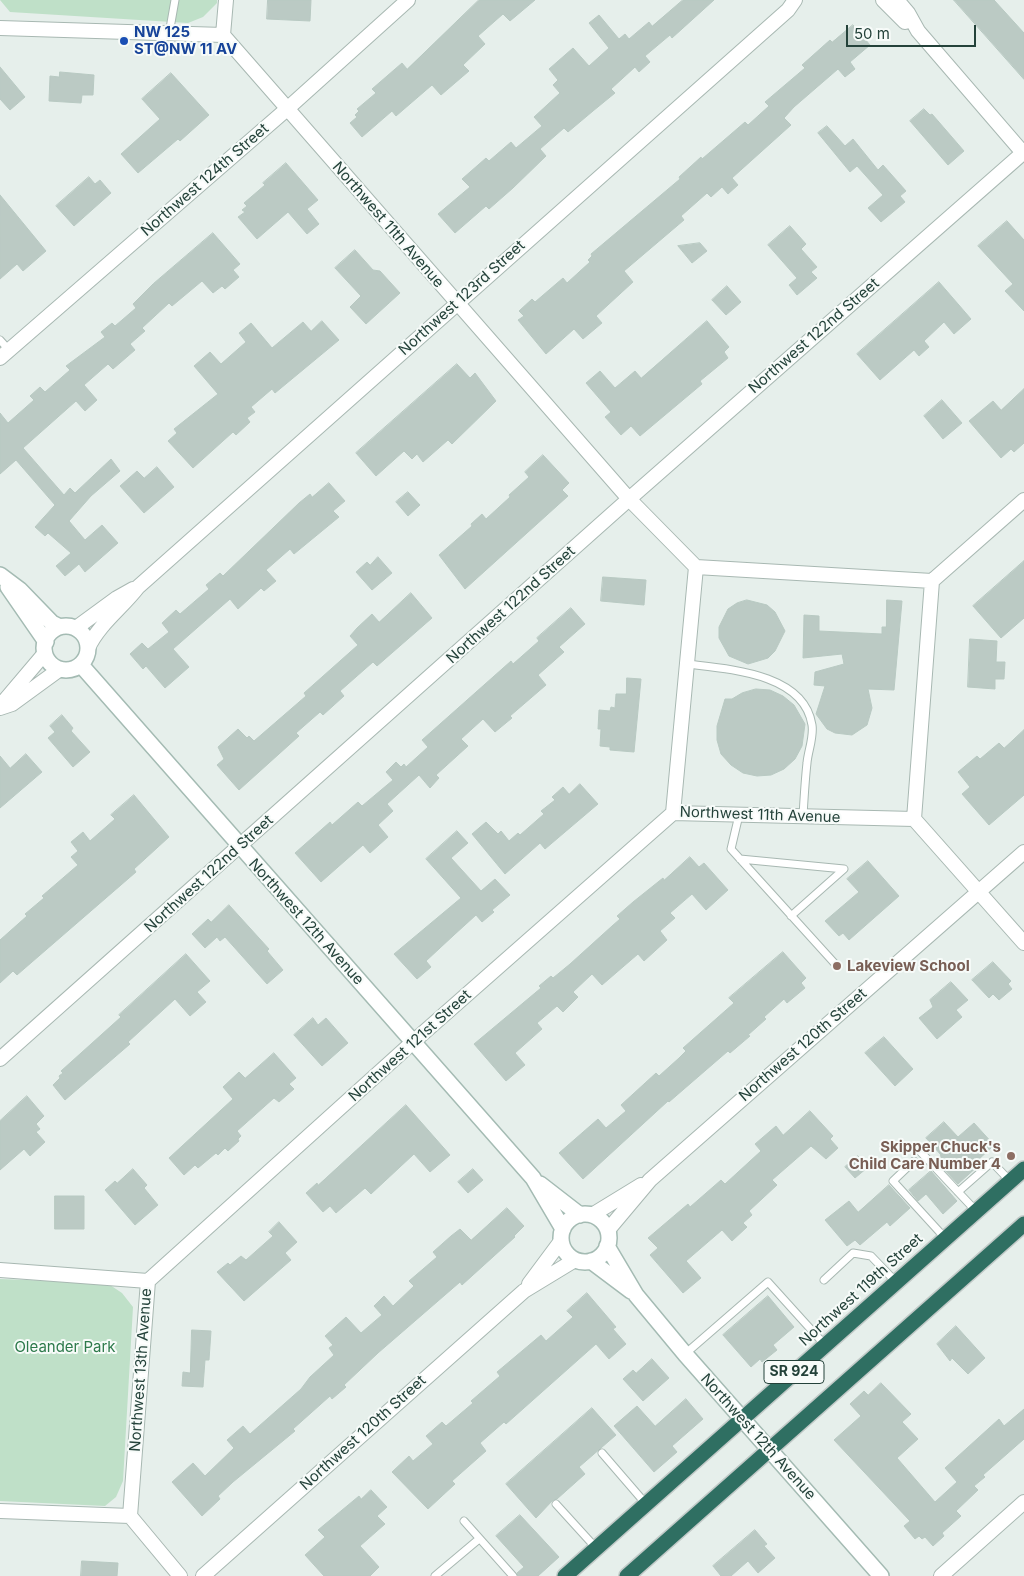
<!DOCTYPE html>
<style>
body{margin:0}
#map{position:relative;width:1024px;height:1576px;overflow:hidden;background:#e6efeb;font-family:Inter,sans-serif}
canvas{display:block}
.scale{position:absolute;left:846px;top:25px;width:130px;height:22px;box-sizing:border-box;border:2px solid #24423a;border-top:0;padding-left:6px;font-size:15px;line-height:18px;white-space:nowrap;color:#24423a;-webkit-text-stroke:4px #f7fbf9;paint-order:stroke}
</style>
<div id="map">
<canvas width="1024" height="1576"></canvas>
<div class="scale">50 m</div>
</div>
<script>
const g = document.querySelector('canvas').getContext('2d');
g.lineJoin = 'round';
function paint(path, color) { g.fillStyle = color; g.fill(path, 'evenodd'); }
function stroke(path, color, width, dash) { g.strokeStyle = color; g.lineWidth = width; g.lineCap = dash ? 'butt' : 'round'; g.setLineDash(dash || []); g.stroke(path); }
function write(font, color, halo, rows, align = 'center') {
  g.font = font + ' Inter,sans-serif'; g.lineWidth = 4; g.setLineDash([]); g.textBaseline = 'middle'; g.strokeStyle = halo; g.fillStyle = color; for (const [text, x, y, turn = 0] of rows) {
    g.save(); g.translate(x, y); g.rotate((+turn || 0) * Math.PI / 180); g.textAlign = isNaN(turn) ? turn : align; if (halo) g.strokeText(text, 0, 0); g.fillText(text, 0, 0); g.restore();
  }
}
paint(new Path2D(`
 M0,0H217V3L203,17L188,23L10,12Z
 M0,1279L107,1283L122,1293L133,1307L123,1481L116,1497L105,1506L0,1501Z`), '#bfe0c8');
const building = new Path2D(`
 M268,0H311L310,21L267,19Z
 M479,0H535L510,21L503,14L478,36L485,44L463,65L469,71L441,95L432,85L396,116L392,111L362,137L350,123L357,117L355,115L359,111L357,109L376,93L372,89L402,63L407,69Z
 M683,0H714L672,38L670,35L645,56L650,62L639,72L635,67L611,89L615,93L593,111L568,132L564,128L540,149L546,156L513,188L489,209L486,206L455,233L438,214L470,187L462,179L486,158L489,161L511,142L516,148L542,126L534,117L560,93L553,85L558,80L549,69L573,48L589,66L609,48L589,23L599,15L619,39L625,34L629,39L649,22L652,26Z
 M954,0H994L1024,33V79Z
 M853,25L870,45L850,62L855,69L845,77L838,69L794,107L784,118L791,125L732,178L738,185L728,194L722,187L711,197L707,193L681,216L684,220L624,271L633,282L596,316L602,323L583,339L574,329L546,354L518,320L524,316L519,311L532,299L535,302L563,278L567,283L590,262L588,260L592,256L591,254L680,179L679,177L701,157L702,159L745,122L748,125L769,106L765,102L805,68L802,65L830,40L832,42Z
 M0,67L25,97L10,110L0,99Z
 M60,72L94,75L93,95H82L81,103L49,101L50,76L59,77Z
 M171,73L209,115L180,141L178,139L138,173L121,154L160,119L142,99Z
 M924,109L930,115L932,114L964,151L948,165L910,121Z
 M827,126L845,146L853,139L878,170L883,165L906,191L900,196L905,202L881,222L868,208L883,195L857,166L850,172L818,133Z
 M286,163L318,200L307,209L319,224L307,234L288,212L257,239L238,217L245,212L242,210L247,206L244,203L265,185L263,183Z
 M89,177L95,184L100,180L111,193L74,226L56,206Z
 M0,195L46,251L23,271L17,264L0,279Z
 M1007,221L1024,240V311L1005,291L1013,284L978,246Z
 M790,226L806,244L801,249L817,267L811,272L817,278L797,295L789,285L797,278L768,245Z
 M213,233L240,264L233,270L239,277L225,289L222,286L213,293L202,281L172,306L169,303L142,328L145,331L130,344L135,350L113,369L108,364L84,385L97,400L85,411L76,401L23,448L64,495L70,488L75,493L111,459L120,471L91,496L69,521L85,540L102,525L118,543L85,572L79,564L65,576L56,566L71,553L48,533L45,536L35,527L55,505L16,460L0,474V413L8,423L34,400L30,396L40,387L45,392L70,370L66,366L105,337L101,332L112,323L115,326L136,308L133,304L153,284Z
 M700,243L707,251L692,263L678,246Z
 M355,250L373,270L380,271L400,293L366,324L350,307L361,296L335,268Z
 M939,282L971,319L954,334L944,322L924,341L929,347L919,356L914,350L880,380L857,354Z
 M727,286L741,302L726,315L712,300Z
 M322,321L339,340L275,393L272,389L251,407L255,412L247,418L250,422L236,435L233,432L193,468L168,441L177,433L174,429L218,394L194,366L210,352L221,364L246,342L239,333L251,323L272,348L303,322L311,331Z
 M707,321L729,347L724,352L728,358L700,381L702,384L640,436L631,426L621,435L605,417L611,412L586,383L600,371L615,388L635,371L641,378Z
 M457,364L470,378L475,373L496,401L452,444L448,440L423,462L417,454L412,459L404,451L376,476L356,453Z
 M1024,389V443L1014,452L1011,449L1001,458L969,421L993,401L1001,410Z
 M942,400L962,423L943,439L924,416Z
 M543,455L569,483L562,490L568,496L465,589L439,555L472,526L471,524L482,514L486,519L510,497L509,495L529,477L525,472Z
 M157,467L174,487L144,513L120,486L137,471L144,478Z
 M329,483L345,501L333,511L339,517L294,554L290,549L266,570L276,581L264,591L261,588L238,609L230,599L173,649L189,667L165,688L146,666L143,669L130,654L142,643L148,649L169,632L162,623L176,610L180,614L209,589L206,585L220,573L223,576L299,503L310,494L312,497Z
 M408,492L420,505L408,516L396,502Z
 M378,557L392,573L372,590L356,572L367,562L370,565Z
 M1024,561V618L1001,638L973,606Z
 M603,577L646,580L644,605L601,601Z
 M411,593L432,618L377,666L373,662L340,691L344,696L323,715L320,712L296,733L299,736L239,790L217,765L224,759L218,747L238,729L247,738L249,736L254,741L306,696L304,693L358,645L350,636L357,628L372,614L379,622Z
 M747,600L767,605L775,612L785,631L775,651L768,658L748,664L729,656L719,638V627L728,609L737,603Z
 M887,600L902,601L894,690L868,689L872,708L867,725L852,735L835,733L827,729L816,714L825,686L814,685L815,672L844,664L842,654L803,658L804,615L819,616V631L882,634V627H886Z
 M571,608L585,624L559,647L564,652L538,675L546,685L510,716L512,718L495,732L483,719L461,739L468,746L436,775L439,778L430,788L419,775L387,804L393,811L378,825L388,837L370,853L363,845L321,882L295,853L330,822L332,825L358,802L362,806L393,780L386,772L396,762L401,767L404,764L406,767L428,747L422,740L511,661L513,664L539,641L537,638Z
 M970,639L997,641L996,662H1005L1004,679H995V689L968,687Z
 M627,678L641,679L634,752L610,750V747L600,746L601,729H598L599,710L610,711L611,707L615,708L616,694H626Z
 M756,689L770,690L783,696L794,705L805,724L802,746L795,759L784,769L771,775L757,776L743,773L731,765L721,754L717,740V726L725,699H732L742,693Z
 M62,715L73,728L71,731L90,752L73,767L48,738L55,732L50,726Z
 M1024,730V795L989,825L962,794L970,787L958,772L977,756L980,759L999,743L1004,748Z
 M26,754L42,772L0,808V756L10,768Z
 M580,784L598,804L545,849L540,843L505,874L472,834L486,822L498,834L501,831L509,841L518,833L520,835L544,814L541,811L555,800L552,797L563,787L569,794Z
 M134,795L169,837L134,869L136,872L17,975L13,971L0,983V940L27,916L25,914L44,898L42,896L78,865L71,857L78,851L71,842L83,832L90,841L115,819L111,815Z
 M457,831L468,843L451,858L481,891L495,879L510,895L492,910L494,912L482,922L476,915L454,935L426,961L431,967L417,979L394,954L461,898L426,859Z
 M690,857L699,867L704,863L728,890L706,910L692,894L670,913L675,918L660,931L667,940L644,961L638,954L602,985L592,974L573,992L578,997L563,1012L557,1006L537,1023L542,1029L515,1053L525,1065L506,1081L474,1044L541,988L539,986L551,976L553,978L570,964L612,926L620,919L617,916L633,902L663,878L664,880Z
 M868,861L899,896L849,940L843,933L839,936L825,921L859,892L847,879Z
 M229,905L269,949L267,951L283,970L267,984L225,937L220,941L217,937L205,948L192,934L208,919L211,922Z
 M783,952L806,978L801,983L805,988L787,1003L784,999L764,1017L766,1019L748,1035L750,1036L730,1053L728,1051L669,1102L668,1101L583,1179L559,1153L598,1119L606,1128L626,1111L621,1105L656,1073L659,1076L679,1058L686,1051L683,1048L734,1003L729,998Z
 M186,954L210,981L197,992L206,1002L190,1016L175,999L128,1042L130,1044L65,1100L53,1085L60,1078L59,1076L63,1073L61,1071L121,1017L119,1015Z
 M993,962L1011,981L1008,984L1012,989L999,1000L993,994L989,998L972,980Z
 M951,982L968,1000L956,1010L962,1017L937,1039L919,1018L933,1007L930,1000Z
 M313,1018L318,1025L326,1018L348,1043L322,1066L294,1035Z
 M884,1037L913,1069L895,1086L865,1053Z
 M274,1053L296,1078L289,1084L294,1089L279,1102L274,1098L237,1131L241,1136L238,1139L239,1141L228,1151L225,1148L218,1155L216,1153L198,1168L195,1165L184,1175L169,1158L233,1099L223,1087L239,1072L245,1078Z
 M27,1096L44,1116L36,1124L40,1129L36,1132L45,1142L30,1156L24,1149L0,1170V1121Z
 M406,1105L450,1155L430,1172L414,1154L371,1194L365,1188L336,1213L330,1206L323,1212L306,1193L317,1183L318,1185Z
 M810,1111L833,1136L830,1139L838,1148L826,1159L811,1146L772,1180L777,1185L749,1211L752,1215L743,1223L747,1227L732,1241L722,1230L686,1261L701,1278L683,1293L650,1255L658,1248L648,1238L688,1204L690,1207L721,1180L725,1184L761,1151L755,1144L776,1126L783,1135Z
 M944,1122L958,1137L974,1123L994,1145L976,1162L979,1165L958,1184L939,1164L942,1161L939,1158L941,1155L926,1138Z
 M858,1156L867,1168L855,1178L845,1167Z
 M133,1169L147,1185L144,1188L158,1205L135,1225L105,1190L115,1181L117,1183Z
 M473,1169L483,1180L468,1193L458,1182Z
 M931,1171L957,1201L943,1214L926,1194L918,1201L909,1190Z
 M889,1185L910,1208L890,1226L887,1222L860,1245L855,1240L847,1246L825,1220L849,1201L858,1212Z
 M55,1196H84V1229H55Z
 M507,1208L524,1226L514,1236L515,1237L462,1285L460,1282L378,1353L344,1385L346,1387L332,1399L330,1396L293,1429L295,1431L233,1482L218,1496L220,1499L202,1516L172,1482L193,1463L205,1476L234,1448L227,1440L243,1426L250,1434L301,1389L310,1377L334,1355L329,1348L333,1345L325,1336L346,1317L361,1333L382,1315L374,1306L384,1296L393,1306L414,1286L409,1281L437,1257L433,1252L451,1236L460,1229L471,1240Z
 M279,1222L297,1242L285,1253L291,1260L244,1301L217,1272L228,1263L230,1265L241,1256L246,1260L273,1236L269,1232Z
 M587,1293L616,1327L613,1329L626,1344L609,1359L596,1344L506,1424L504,1422L480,1443L486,1451L452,1481L455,1484L428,1509L392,1472L409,1456L413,1461L433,1444L426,1436L442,1422L446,1426L473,1403L471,1401L500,1376L497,1372L541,1335L546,1341L573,1317L567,1311Z
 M768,1296L794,1327L773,1345L777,1350L762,1362L760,1359L751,1367L723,1335Z
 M956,1326L985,1358L968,1374L952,1358L950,1361L937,1344Z
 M192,1330L211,1331L209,1360H205L203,1387L182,1386L183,1372L190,1373Z
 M652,1359L669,1378L643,1401L623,1379L633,1370L636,1373Z
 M881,1383L911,1414L902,1422L918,1439L897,1458L935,1502L957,1482L945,1468L999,1419L1004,1426L1024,1409V1439L983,1475L985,1477L974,1486L978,1490L956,1511L961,1516L942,1533L944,1536L933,1546L925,1537L922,1539L919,1536L915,1539L904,1526L910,1521L834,1440L861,1416L850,1404L864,1391L868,1395Z
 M686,1399L703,1419L672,1446L677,1452L654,1472L614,1426L637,1406L655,1426Z
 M592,1408L616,1435L579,1467L585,1474L557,1499L553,1500L536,1518L506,1484Z
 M371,1490L387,1507L377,1516L385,1524L360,1546L379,1567L370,1576H324L305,1555L325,1537L318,1530L359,1496L361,1499Z
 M520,1515L559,1557L538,1576H518L517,1573L524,1567L496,1536Z
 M755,1530L767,1544L764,1546L775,1558L758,1573L748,1561L731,1576H721L713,1566Z
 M82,1561L118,1563L117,1576H81Z`);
paint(building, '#bbcac4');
stroke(building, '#b8c9c2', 1);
const lane = new Path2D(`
 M169,34L175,0
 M0,340L9,350
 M687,664C728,669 804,673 812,725C814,737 808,751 807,763C805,781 804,799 803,816
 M739,815L731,849L837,966
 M740,859L844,869L791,916
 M916,1147L976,1211
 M914,1161L893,1181L945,1238
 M958,1192L992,1162L1010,1181
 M824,1280L853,1253L871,1256L896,1282
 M685,1354L768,1282L825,1345
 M602,1453L646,1504
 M556,1504L596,1548
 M464,1521L513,1576
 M435,1576L479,1539`);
const street = new Path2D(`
 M226,0L223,35L629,499L696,567L932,581
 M883,0L905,22
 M897,0L908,13L918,31L1024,154
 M0,28L223,35
 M0,358L287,109L408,0
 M932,581L914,819L1024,943
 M932,581L1024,500
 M76,628L117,598L133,589
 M88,648C99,624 122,608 138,587L788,10L795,0
 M0,706L45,653
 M0,708L12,704L60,669
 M673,813L696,567
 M673,813L914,819
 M0,1059L629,499L1024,152
 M592,1215L641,1185
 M608,1230L650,1180L1024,852
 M0,1270L148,1281
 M148,1281L413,1042L673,813
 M148,1281L130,1516L180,1576
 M529,1284L561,1241
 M0,1511L130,1516
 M203,1576L524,1291L575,1260
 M941,1576L1024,1502`);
const secondary = new Path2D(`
 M0,575L20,590L52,623L60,627
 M8,587L46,642
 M44 648a22 22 0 1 1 44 0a22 22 0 1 1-44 0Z
 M81,665L533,1178L563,1229
 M540,1184L580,1215
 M561 1238a24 24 0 1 1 48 0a24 24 0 1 1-48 0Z
 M607,1246L636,1295L685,1354L881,1576
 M591,1261L631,1291`);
const highway = new Path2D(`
 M565,1576L1024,1169
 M627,1576L1024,1224`);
stroke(lane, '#a8b8b2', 9);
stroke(street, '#a8b8b2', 16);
stroke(secondary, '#a4bbb3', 18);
stroke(highway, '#c2cac8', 18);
stroke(lane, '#fff', 7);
stroke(street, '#fff', 14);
stroke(secondary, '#fff', 15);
stroke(highway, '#2f6f62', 15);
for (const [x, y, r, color] of [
 [124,41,5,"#1a4fb4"],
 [837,966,5,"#8d6e63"],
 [1011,1156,5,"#8d6e63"]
]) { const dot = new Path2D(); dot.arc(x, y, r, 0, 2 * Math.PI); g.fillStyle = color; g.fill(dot); stroke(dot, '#f7fbf9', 2); }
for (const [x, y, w] of [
 [794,1372,60]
]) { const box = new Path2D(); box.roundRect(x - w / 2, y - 11.5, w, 23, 4); g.fillStyle = '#f7fbf9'; g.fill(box); stroke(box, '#24423a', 1); }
write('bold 14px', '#24423a', null, [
 ["SR 924",794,1372]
]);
write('bold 15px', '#164399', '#f7fbf9', [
 ["NW 125",134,32],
 ["ST@NW 11 AV",134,49]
], 'left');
write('15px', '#24423a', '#f7fbf9', [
 ["Northwest 124th Street",205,180,-41],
 ["Northwest 11th Avenue",388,225,49],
 ["Northwest 123rd Street",462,298,-42],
 ["Northwest 122nd Street",814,336,-41],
 ["Northwest 122nd Street",511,605,-42],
 ["Northwest 11th Avenue",760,815,2],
 ["Northwest 122nd Street",209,874,-42],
 ["Northwest 12th Avenue",306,922,48],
 ["Northwest 120th Street",803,1045,-41],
 ["Northwest 121st Street",410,1046,-42],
 ["Northwest 119th Street",861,1290,-42],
 ["Northwest 13th Avenue",141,1370,-86],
 ["Northwest 120th Street",363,1433,-42],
 ["Northwest 12th Avenue",758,1437,48]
]);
write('bold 15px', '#785e54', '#f7fbf9', [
 ["Lakeview School",847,966],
 ["Skipper Chuck's",1001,1147,"right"],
 ["Child Care Number 4",1001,1164,"right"]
], 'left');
write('15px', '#2d7a4b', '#f7fbf9', [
 ["Oleander Park",65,1347]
]);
</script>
